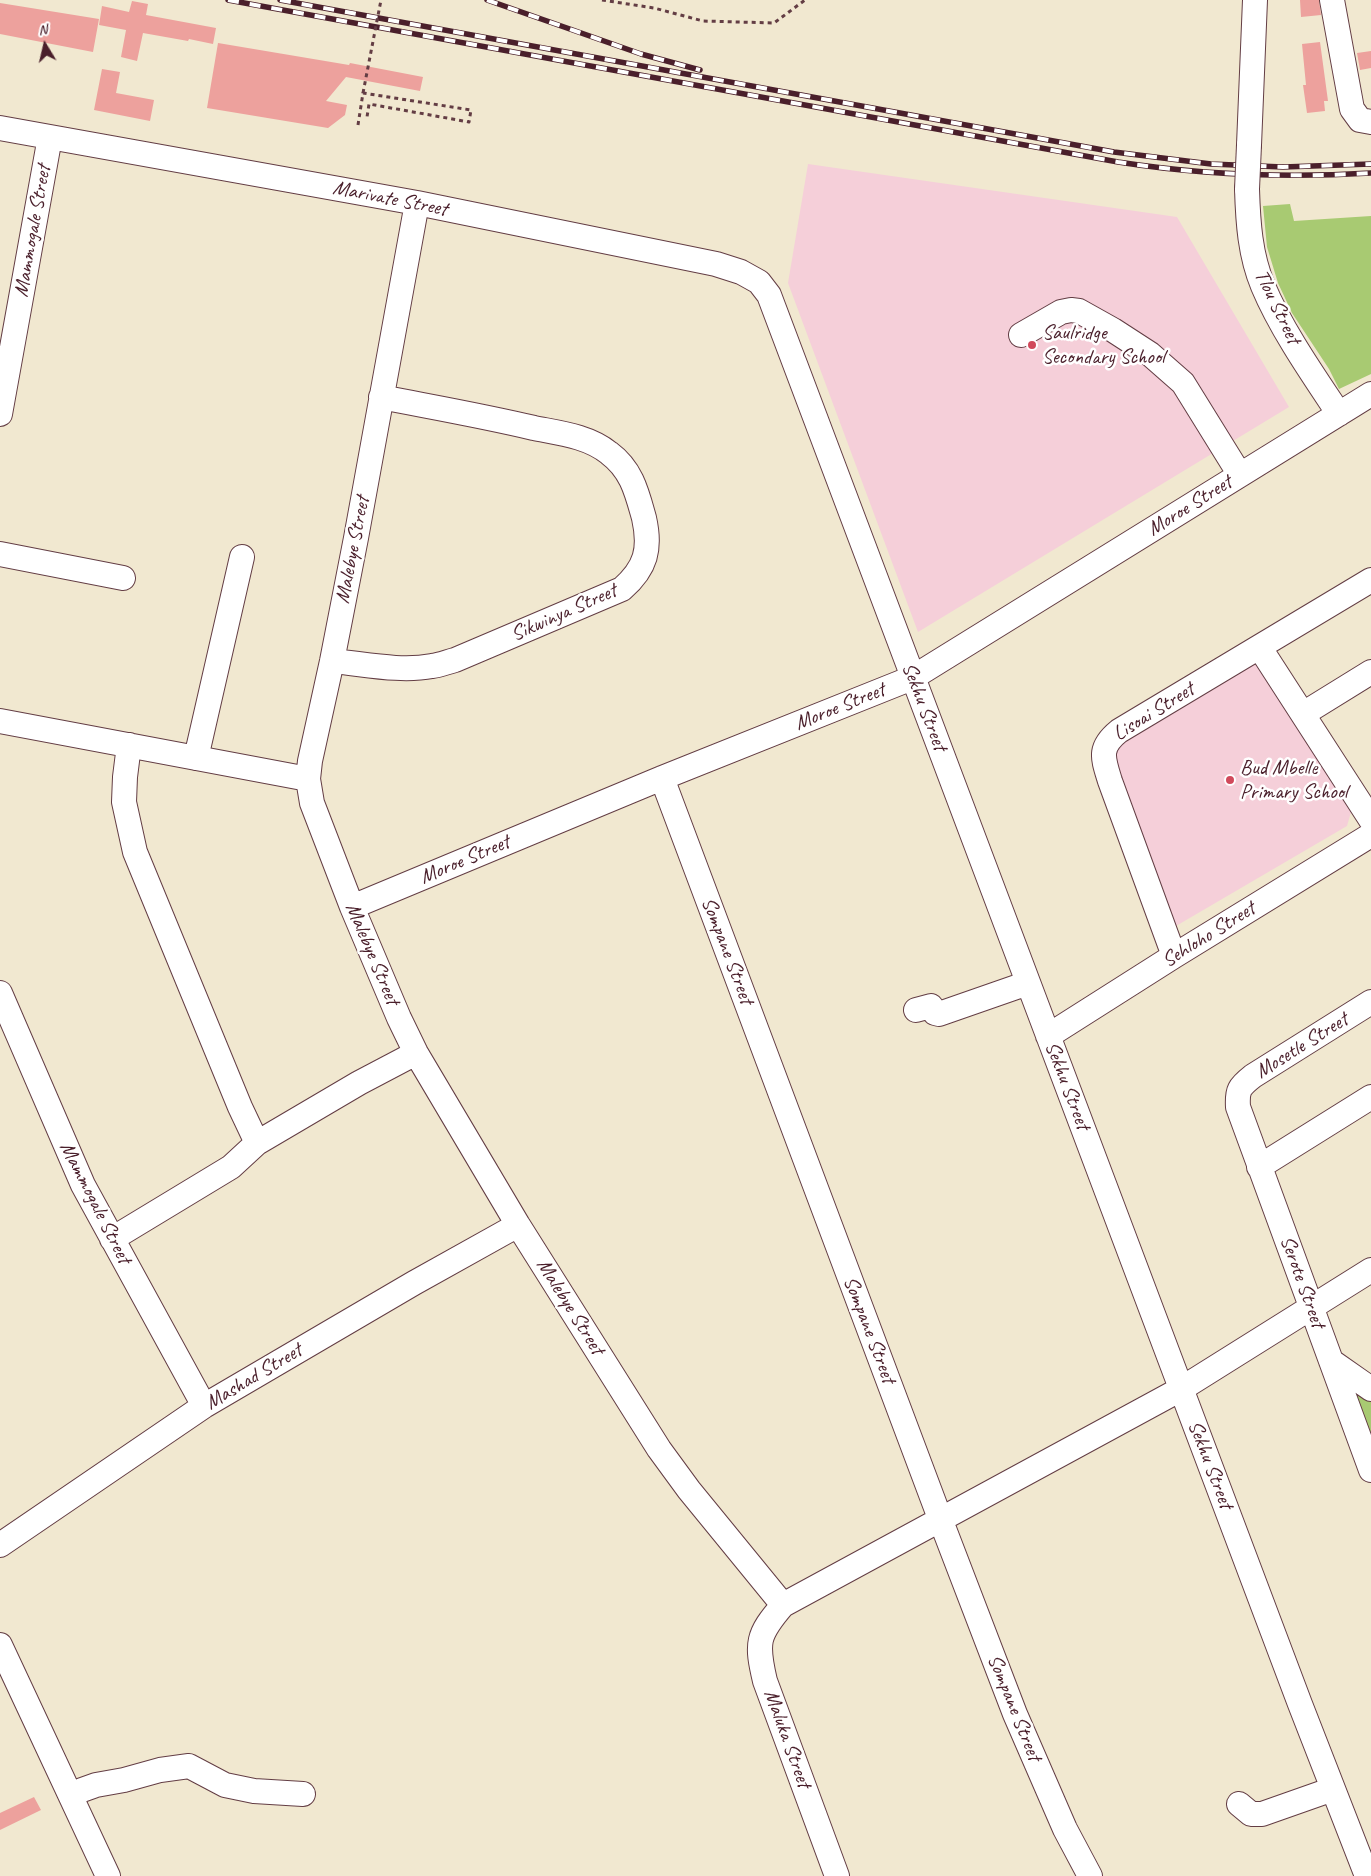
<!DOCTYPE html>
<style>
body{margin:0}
#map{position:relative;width:1371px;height:1876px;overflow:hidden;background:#f1e8d0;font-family:Caveat,sans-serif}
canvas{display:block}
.north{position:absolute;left:20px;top:20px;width:50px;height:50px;-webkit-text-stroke:4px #fff;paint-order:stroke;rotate:351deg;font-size:14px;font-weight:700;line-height:20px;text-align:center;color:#4a1f2b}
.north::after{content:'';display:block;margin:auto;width:18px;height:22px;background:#4a1f2b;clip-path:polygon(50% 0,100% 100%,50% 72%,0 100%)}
</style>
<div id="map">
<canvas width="1371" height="1876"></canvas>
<div class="north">N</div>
</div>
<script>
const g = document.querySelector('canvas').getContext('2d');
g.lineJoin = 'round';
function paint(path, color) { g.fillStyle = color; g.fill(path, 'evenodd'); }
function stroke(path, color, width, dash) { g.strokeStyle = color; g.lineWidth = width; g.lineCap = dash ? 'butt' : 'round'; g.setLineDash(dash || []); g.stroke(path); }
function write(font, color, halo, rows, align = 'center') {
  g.font = font + ' Caveat,sans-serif'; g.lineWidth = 5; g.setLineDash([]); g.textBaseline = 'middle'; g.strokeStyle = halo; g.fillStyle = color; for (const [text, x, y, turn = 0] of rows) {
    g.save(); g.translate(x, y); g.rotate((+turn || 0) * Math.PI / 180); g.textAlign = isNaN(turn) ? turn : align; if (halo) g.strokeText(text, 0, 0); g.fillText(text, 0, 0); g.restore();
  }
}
paint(new Path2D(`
 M808,164L1177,217L1289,407L918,632L788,283Z
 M1248,657L1264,661L1353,805L1347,826L1176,926L1112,755L1117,740Z`), '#f5cfd9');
paint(new Path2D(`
 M1290,204L1294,221L1371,216V374L1339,389L1329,369L1292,313L1278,283L1267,247L1263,206Z
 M1351,1381L1371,1395V1435Z`), '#a8ca72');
paint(new Path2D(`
 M1300,0H1319L1321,15L1301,17Z
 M132,1L148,4L146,15L216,28L213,44L189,39L188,41L143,33L137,61L121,57L126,30L99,25L102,6L129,12Z
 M0,3L99,19L93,52L0,34Z
 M1320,42L1328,101H1324L1325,111L1307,113L1303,85H1306L1302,44Z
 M218,43L349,65L350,63L423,77L420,91L346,77L326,101L347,105L345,115L328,128L207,108Z
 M1371,51V68L1360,70L1357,53Z
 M102,69L120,72L116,93L154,100L150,121L94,110Z
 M34,1797L41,1810L0,1830V1813Z`), '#eda19d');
const minor = new Path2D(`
 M1332,0L1352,109L1360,120L1371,122
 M0,128L417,203L716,264L741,272L759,282L769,295L1300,1704L1367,1876
 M1249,145L1255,0
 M1247,189C1248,222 1250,255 1263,286C1281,329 1313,375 1339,414
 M417,203L356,538L332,661L310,761L308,779L312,803L352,907L399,1018L416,1053L518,1225L659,1449L689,1490L783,1605
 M1021,335L1061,312L1071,310L1079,311L1113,330L1150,354L1183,383L1240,475
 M0,414L50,137
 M0,554L123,578
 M1260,648L1371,820
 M332,661C365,664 400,672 432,666C440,665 447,662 455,660L622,589C646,568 651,549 644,518C637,493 632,470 609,453C588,436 559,433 534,428C484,416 432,407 381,397
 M1303,714L1371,672
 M0,721L308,779
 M129,745L125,777L124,802L135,852L240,1107L257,1143
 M196,758L242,557
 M662,778L941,1521L1015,1714L1065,1829L1090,1876
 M352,907L662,778L912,678L1371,394
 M1174,956L1110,781C1103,758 1098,748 1119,731L1371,580
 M0,993L83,1185L204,1406
 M1371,1002L1253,1076C1239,1087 1237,1090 1238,1107L1371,1470
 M916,1010L931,1006L935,1013L939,1014L1028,983
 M1048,1036L1174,956L1371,835
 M1259,1167L1371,1097
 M112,1239L231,1167L257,1143L359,1083L416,1053
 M1331,1361L1371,1389
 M0,1545L204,1406L414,1283L518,1225
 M0,1645L108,1876
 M71,1797L82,1790L96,1785L124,1780L160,1770L189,1766L225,1785L254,1791L303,1794
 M1239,1804L1251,1814H1262L1333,1789
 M837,1876L765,1681C756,1643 757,1635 783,1605L1181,1389L1371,1270`);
stroke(minor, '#633d44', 26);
stroke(new Path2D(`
 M602,0L654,8L703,21L774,23L805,0
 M358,125L363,93L471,110L469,122L369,104L367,117`), '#633d44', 3, [4, 4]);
stroke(minor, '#fff', 24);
const rail = new Path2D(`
 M228,0L1118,162C1202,175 1286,178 1371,173
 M280,0L1114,152L1211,164L1283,167L1371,164
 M487,0L641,54L700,70`);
stroke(rail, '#4a1f2b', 5.5);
stroke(rail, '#fff', 4, [11]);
const minorBridge = new Path2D(`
 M1247,189L1249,145`);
stroke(minorBridge, '#633d44', 26, []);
stroke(new Path2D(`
 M363,93L381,0`), '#633d44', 3, [4, 4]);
stroke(minorBridge, '#fff', 24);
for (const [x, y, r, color] of [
 [1032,345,5,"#d1495b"],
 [1230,780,5,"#d1495b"]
]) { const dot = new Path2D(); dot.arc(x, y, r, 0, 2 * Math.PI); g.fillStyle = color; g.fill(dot); stroke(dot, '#fff', 2); }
write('21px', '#4a1f2b', '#fff', [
 ["Marivate Street",390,199,11],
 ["Mammogale Street",33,231,-80],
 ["Tlou Street",1277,307,64],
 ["Moroe Street",1190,506,-32],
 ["Malebye Street",353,550,-79],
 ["Sikwinya Street",564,613,-24],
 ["Moroe Street",840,707,-22],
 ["Sekhu Street",924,707,69],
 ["Lisoai Street",1154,712,-32],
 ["Moroe Street",465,860,-23],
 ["Sehloho Street",1209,935,-32],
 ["Sompane Street",727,951,69],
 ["Malebye Street",372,954,67],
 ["Mosetle Street",1302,1046,-32],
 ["Sekhu Street",1067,1086,69],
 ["Mammogale Street",95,1203,63],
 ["Serote Street",1302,1282,70],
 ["Malebye Street",570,1307,58],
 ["Sompane Street",869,1330,69],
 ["Mashad Street",254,1377,-31],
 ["Sekhu Street",1210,1465,69],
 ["Sompane Street",1014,1708,68],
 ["Maluka Street",787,1739,70]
]);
write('21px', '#4a1f2b', '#fff', [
 ["Saulridge",1042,333],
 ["Secondary School",1042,357],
 ["Bud Mbelle",1240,768],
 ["Primary School",1240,792]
], 'left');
</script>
